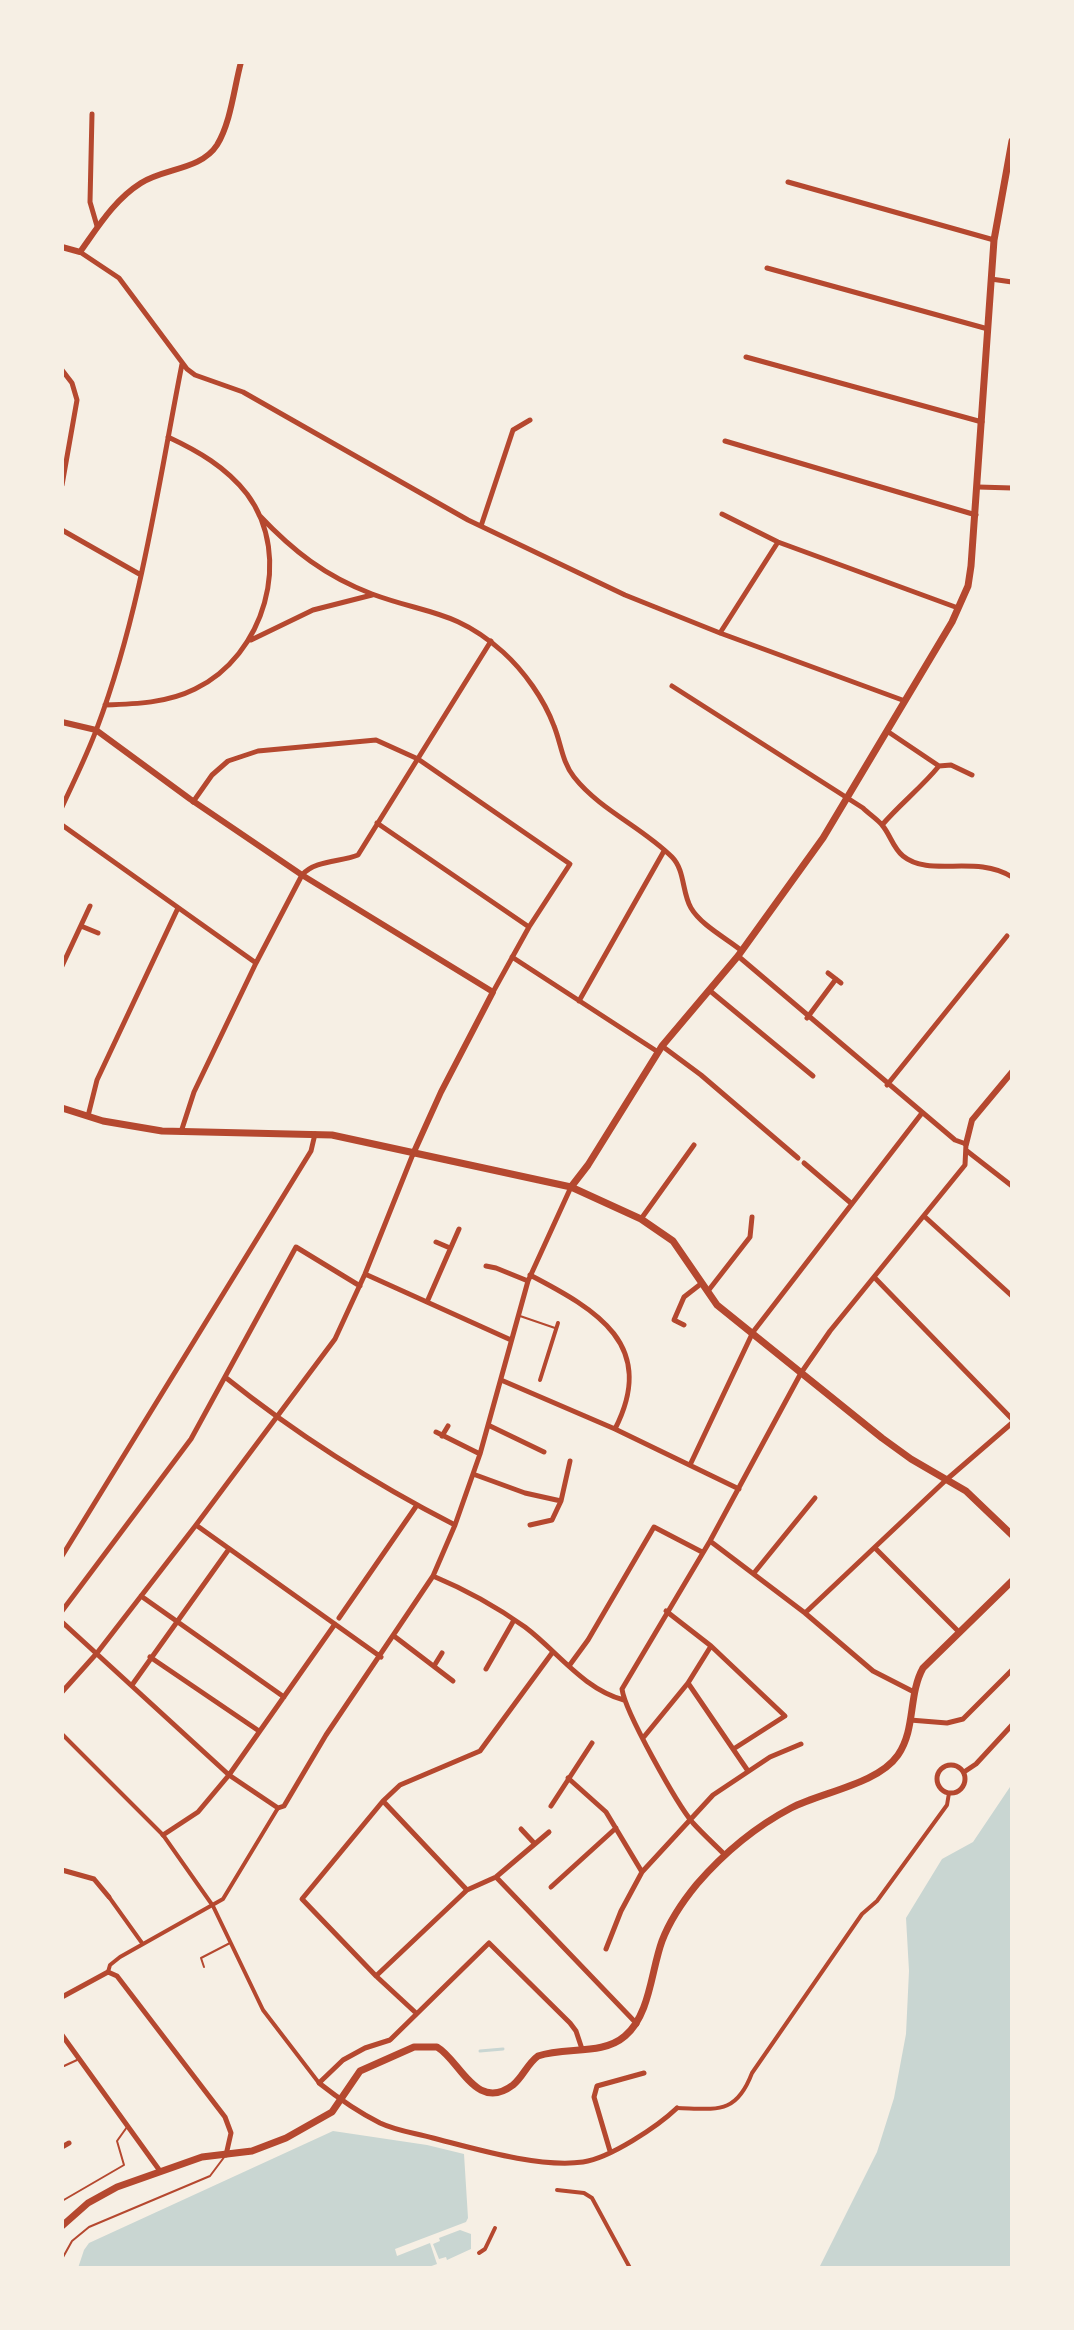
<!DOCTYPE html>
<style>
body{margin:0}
#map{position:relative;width:1074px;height:2330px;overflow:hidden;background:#f6efe4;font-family:"Libre Baskerville",serif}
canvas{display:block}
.frame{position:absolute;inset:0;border:64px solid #f6efe4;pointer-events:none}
</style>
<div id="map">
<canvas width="1074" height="2330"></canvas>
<div class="frame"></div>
</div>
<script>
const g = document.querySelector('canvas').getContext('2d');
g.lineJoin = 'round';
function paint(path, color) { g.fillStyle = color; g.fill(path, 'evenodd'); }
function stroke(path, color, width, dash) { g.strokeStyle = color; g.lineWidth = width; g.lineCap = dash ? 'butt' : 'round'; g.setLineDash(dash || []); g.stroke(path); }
paint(new Path2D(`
 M1012,1784V2268H819L877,2152L894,2098L906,2034L909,1971L906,1918L942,1859L973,1842Z
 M333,2131L427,2145L464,2154L468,2218L466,2222L395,2249L397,2256L430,2243L437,2264L426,2268H78L84,2250L89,2243Z
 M460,2230L471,2234V2249L447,2260L446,2257L439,2259L433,2244L440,2241L439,2238Z`), '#c9d6d2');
stroke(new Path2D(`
 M480,2051L503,2049`), '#c9d6d2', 3);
stroke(new Path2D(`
 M520,1316L555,1328
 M204,1967L201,1958L230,1943
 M64,2066L77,2060
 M62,2201L124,2165L117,2141L127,2127
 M62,2259L72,2241L89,2227L210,2176L225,2156`), '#b5482f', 2);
stroke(new Path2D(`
 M540,1380L558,1323
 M62,1734L163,1835L213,1906L263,2010L319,2083
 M109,1897L142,1943
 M108,1972L110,1965L120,1957L223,1899L278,1808
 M677,2108C717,2109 736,2115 752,2073L862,1914L877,1901L947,1805L949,1793
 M557,2190L584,2193L592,2198L630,2268
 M479,2253L485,2249L495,2228`), '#b5482f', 4);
stroke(new Path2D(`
 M92,114L90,202L97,226
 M788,182L994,240
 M80,252L119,278L187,369L195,375L243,392L468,520L625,595L720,633L905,701
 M767,268L988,329
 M991,279L1012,282
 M746,357L982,422
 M62,370L72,383L77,400L62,485
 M725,441L976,515
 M978,487L1012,488
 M722,514L778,542L958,608
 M259,515C293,551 325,576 372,594C426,614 456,610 503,652C524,671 544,699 554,726C561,743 562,762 574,777C600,810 642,827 672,857C685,870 682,893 691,908C701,925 726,938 742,951
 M481,526L513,430L530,420
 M62,530L141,575
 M720,633L778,542
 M251,640L313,610L372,595
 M672,686L863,808C869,814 877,819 882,825C890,834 893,848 903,856C930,878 975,854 1012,877
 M105,705C136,704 167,703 195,689C264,656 294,557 247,494C226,467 198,451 168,437
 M887,731L939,766L951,765L972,775
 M193,802L212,775L228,761L258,751L376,740L418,759L570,864L529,927L493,992
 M62,807C74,781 87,755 97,728C141,611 158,486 182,364
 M377,823L529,927
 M62,825L256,963
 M882,825C901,803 921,788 939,766
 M81,926L98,933
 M512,957L658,1052
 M62,966L90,906
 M828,973L841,983
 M709,990L813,1076
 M579,1001L664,851
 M807,1018L836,979
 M662,1046L701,1075L798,1158
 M887,1085L1007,936
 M88,1116L97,1080L178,908
 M181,1132L194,1092L256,963L302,875C315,860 341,862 358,855L491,641
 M967,1151L1012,1186
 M804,1163L852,1204
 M924,1216L1012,1296
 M641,1219L694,1145
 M436,1242L450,1248
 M486,1266L496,1268L528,1281
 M365,1274L511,1340
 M530,1275C597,1310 658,1345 615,1429
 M874,1277L1012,1419
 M708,1291L750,1237L752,1217
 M427,1302L459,1229
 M684,1325L674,1320L684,1297L702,1283
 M225,1377C296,1434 375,1484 455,1525
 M501,1380L615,1429L739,1489
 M488,1425L544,1452
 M436,1432L480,1454
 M442,1436L448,1426
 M690,1465L753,1332L922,1113
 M473,1474L525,1493L561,1501
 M196,1525L381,1657
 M530,1525L552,1520L561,1501L570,1461
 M710,1541L805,1613L873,1671L914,1692
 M875,1548L959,1632
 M62,1556L311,1151L315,1134
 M754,1573L815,1498
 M433,1576C464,1589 497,1607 525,1627C557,1651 583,1689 624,1700
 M141,1596L284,1697
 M62,1611L191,1439L296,1247L360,1286
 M666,1611L711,1646L785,1716L735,1748
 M805,1613L946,1480L1012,1423
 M339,1618L417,1505
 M62,1622L229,1775L278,1808L284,1806L326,1735L433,1576L455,1525L480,1454L528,1281L571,1187
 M394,1636L453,1681
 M150,1657L259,1731
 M434,1666L442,1653
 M569,1666L588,1640L654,1527L702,1552
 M486,1669L514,1620
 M688,1683L748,1771
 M132,1685L229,1549
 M62,1692L97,1653L196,1525L335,1339L365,1274L413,1154
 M910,1720L947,1723L963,1719L1012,1670
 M643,1738L688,1683L711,1646
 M937 1779a14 14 0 1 1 28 0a14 14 0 1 1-28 0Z
 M964,1772L976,1764L1012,1725
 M568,1778L606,1812L642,1872
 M383,1801L467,1890
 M551,1806L592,1743
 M521,1829L535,1844
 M163,1835L198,1812L229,1775L335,1624
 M725,1855C714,1844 703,1834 693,1823C677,1804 625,1712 622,1689L710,1541L801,1373L830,1331L965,1165L966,1144L955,1140L738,956
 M62,1870L94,1879L109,1897
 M496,1877L637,2024
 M551,1887L616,1828
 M606,1949L621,1911L642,1872L713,1795L770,1757L801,1744
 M376,1976L467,1890L496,1877L549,1832
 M62,1997L108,1972L117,1976L225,2117L231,2133L226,2155
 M416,2013L376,1976L302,1899L383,1801L400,1785L480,1751L552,1653
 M62,2035L160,2171
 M582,2049L576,2031L570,2023L489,1943L390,2040L365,2048L343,2060L319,2083C338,2098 358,2112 380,2123C397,2131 415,2133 433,2138C476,2149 539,2168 583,2162C610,2158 657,2127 677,2108
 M62,2147L69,2143
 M610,2151L594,2097L597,2086L644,2073`), '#b5482f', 5);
stroke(new Path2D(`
 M62,247L80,252C98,227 114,200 141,183C164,168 201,170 217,145C231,122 234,88 241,62
 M62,722L96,730L190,799L302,875L493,992L441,1092L413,1154
 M966,1144L972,1120L1012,1072`), '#b5482f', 6);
stroke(new Path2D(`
 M571,1187L641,1219L673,1241L717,1305L882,1438L911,1459L966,1491L1012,1535
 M62,2226L88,2203L117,2187L202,2157L252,2151L286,2138L332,2112L360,2071L414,2047H437C460,2060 476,2113 513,2085C523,2077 527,2064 538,2056C565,2046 602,2056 625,2036C650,2015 651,1971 662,1941C670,1920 683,1901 697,1884C723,1854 755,1827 791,1808C822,1792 878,1784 898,1755C916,1729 908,1695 923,1668L1012,1581`), '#b5482f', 7);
stroke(new Path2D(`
 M62,1108L103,1121L162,1131L332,1135L571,1187L588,1165L662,1046L738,956L823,838L952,622L968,586L971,566L994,240L1012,141`), '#b5482f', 7);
</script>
